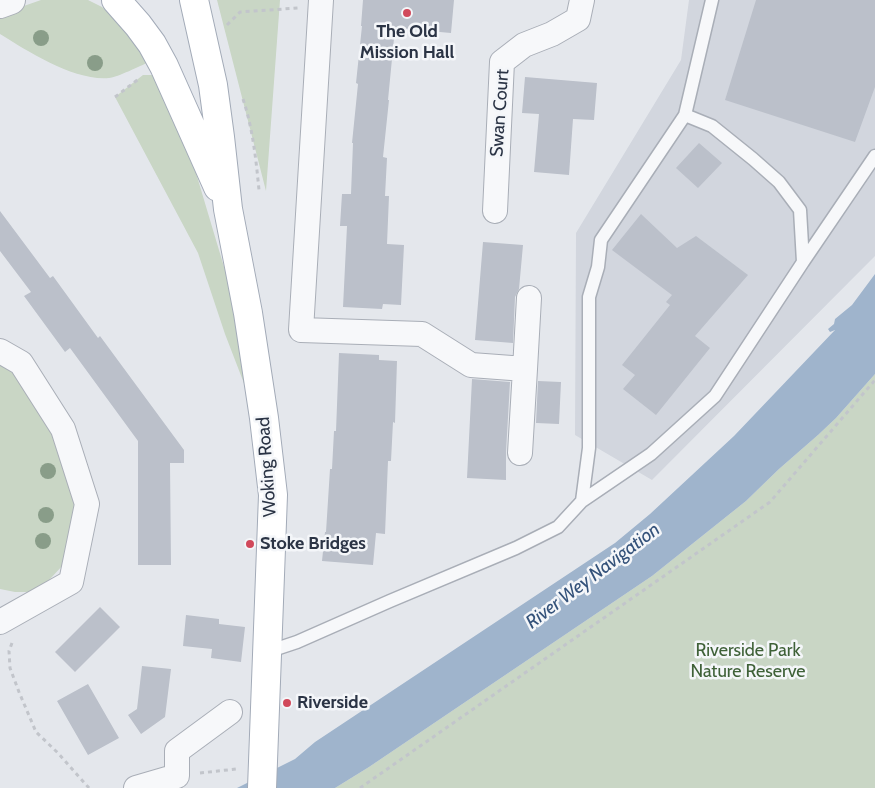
<!DOCTYPE html>
<style>
body{margin:0}
canvas{display:block;background:#e4e7ec}
</style>
<canvas width="875" height="788"></canvas>
<script>
const g = document.querySelector('canvas').getContext('2d');
g.lineJoin = 'round';
function paint(path, color) { g.fillStyle = color; g.fill(path, 'evenodd'); }
function stroke(path, color, width, dash) { g.strokeStyle = color; g.lineWidth = width; g.lineCap = dash ? 'butt' : 'round'; g.setLineDash(dash || []); g.stroke(path); }
function write(font, color, halo, rows, align = 'center') {
  g.font = font + ' Cabin,sans-serif'; g.lineWidth = 5; g.setLineDash([]); g.textBaseline = 'middle'; g.strokeStyle = halo; g.fillStyle = color; for (const [text, x, y, turn = 0] of rows) {
    g.save(); g.translate(x, y); g.rotate((+turn || 0) * Math.PI / 180); g.textAlign = isNaN(turn) ? turn : align; if (halo) g.strokeText(text, 0, 0); g.fillText(text, 0, 0); g.restore();
  }
}
paint(new Path2D(`
 M689,0H875V256L652,480L575,435L576,233L681,60Z`), '#d2d6de');
paint(new Path2D(`
 M41,0H88L102,7L133,35L149,62C140,66 118,77 109,78C74,81 29,52 0,34V17L21,7Z
 M217,0H280L266,191Z
 M143,75H155L196,173L230,287L245,386L225,334L198,253L115,97Z
 M0,360L10,365L53,421L81,502L64,564L50,579L34,592H15L0,589Z
 M875,374V788H335L369,767L652,576L746,501L779,469L818,435L836,418Z`), '#c9d6c5');
paint(new Path2D(`
 M875,274V374L836,418L818,435L779,469L746,501L652,576L369,767L335,788H237L295,759L315,742L615,543L650,514L734,436L835,330L830,332L828,329L834,324L835,319L852,305Z`), '#9fb4cc');
paint(new Path2D(`
 M363,0H454L451,33L395,28L388,100H389L383,157L387,158L385,196H389L387,244L404,245L401,305L383,304L382,309L343,307L347,226H340L342,194H351L353,143H352L358,84L356,83L362,26H361Z
 M756,0H875V87L855,142L725,100Z
 M525,77L597,83L594,120L573,119L569,175L534,172L539,114L522,113Z
 M699,143L722,163L698,188L676,168Z
 M0,211L50,278L53,276L98,338L100,336L184,450V463H170L171,565H138V441L70,348L65,352L24,296L31,292L0,251Z
 M641,214L677,248L696,236L748,275L695,336L710,348L656,415L623,389L635,375L622,365L670,305L666,302L672,295L612,250Z
 M483,242L523,245L519,289L515,297L513,343L475,340Z
 M339,353L379,355V360L397,361L395,423L393,422L391,461H388L385,534L376,533L373,565L322,561L325,532H326L330,469H332L334,431H336Z
 M472,379L510,382L506,452V480L467,478Z
 M538,381L561,382L559,424L536,423Z
 M100,607L120,627L75,672L55,652Z
 M186,615L219,619V624L245,627L241,662L211,658L212,649L183,646Z
 M142,666L171,669L165,717L141,734L128,715L137,709Z
 M88,684L119,738L88,755L57,701Z`), '#bbc0ca');
const service = new Path2D(`
 M803,262L875,156
 M582,501L651,454L715,396L803,262L800,210L779,182L753,159L712,126L685,115
 M267,652L297,642L390,601L516,548L558,527L582,501L589,448V297L598,267L601,240L685,115L712,0`);
const minor = new Path2D(`
 M321,0L301,330L422,334L471,365L525,369L529,298
 M495,211L502,62L524,45L552,34L578,19L582,0
 M0,351L21,363L63,429L87,504L71,582L0,622
 M520,453L525,369
 M136,788L177,776V751L230,712`);
const tertiary = new Path2D(`
 M0,4L11,0`);
const primary = new Path2D(`
 M116,0L138,25L152,44L164,66L218,187
 M194,0L213,85L220,137L228,209L248,313L264,418L273,495L262,788`);
stroke(service, '#a9aeb7', 15);
stroke(minor, '#a9aeb7', 26);
stroke(tertiary, '#a9aeb7', 30);
stroke(primary, '#a3abb8', 30);
stroke(new Path2D(`
 M227,25L240,12L298,8
 M115,97L140,78
 M243,99C253,129 256,160 259,190
 M12,643L9,651L10,668L19,692L36,732L58,753L89,788
 M200,773L236,769
 M360,788L770,502L875,380`), '#c2c5cb', 3, [4, 4]);
stroke(service, '#f7f8fa', 12);
stroke(minor, '#f7f8fa', 24);
stroke(tertiary, '#f7f8fa', 28);
stroke(primary, '#fff', 28);
g.fillStyle = '#899d89';
for (const [x, y] of [
 [41,38],
 [95,63],
 [48,471],
 [46,515],
 [43,541]
]) { g.beginPath(); g.arc(x, y, 8, 0, 2 * Math.PI); g.fill(); }
for (const [x, y, r, color] of [
 [407,13,5,"#d1495b"],
 [250,544,5,"#d1495b"],
 [287,703,5,"#d1495b"]
]) { const dot = new Path2D(); dot.arc(x, y, r, 0, 2 * Math.PI); g.fillStyle = color; g.fill(dot); stroke(dot, '#f4f6f9', 2); }
write('bold 18px', '#2b3445', '#f4f6f9', [
 ["The Old",407,32,"center"],
 ["Mission Hall",407,53,"center"],
 ["Stoke Bridges",260,544],
 ["Riverside",297,703]
], 'left');
write('18px', '#2b3445', '#f4f6f9', [
 ["Swan Court",500,113,-86],
 ["Woking Road",267,467,-94]
]);
write('18px', '#3f6138', '#f4f6f9', [
 ["Riverside Park",748,651],
 ["Nature Reserve",748,672]
]);
write('italic 19px', '#34527a', '#f4f6f9', [
 ["River Wey Navigation",593,576,-37]
]);
</script>
